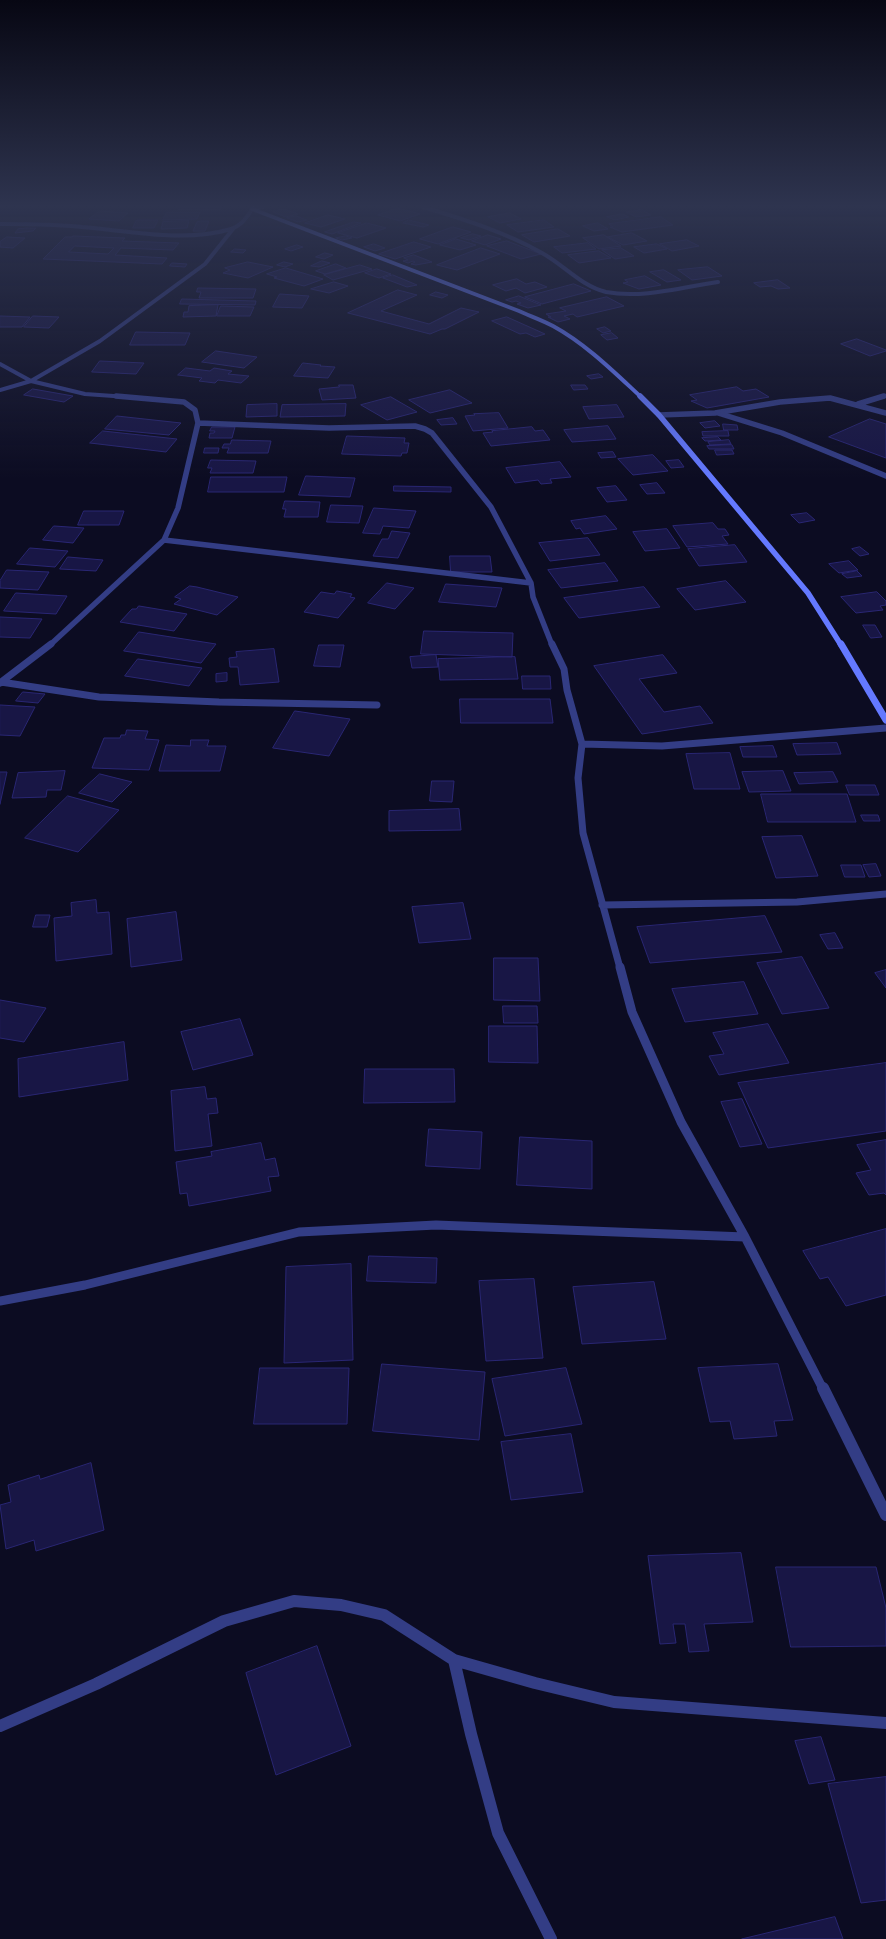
<!DOCTYPE html>
<style>
body{margin:0}
canvas{display:block;background:#0c0c22}
</style>
<canvas width="886" height="1939"></canvas>
<script>
const g = document.querySelector('canvas').getContext('2d');
g.lineJoin = 'round';
function paint(path, color) { g.fillStyle = color; g.fill(path, 'evenodd'); }
function stroke(path, color, width, dash) { g.strokeStyle = color; g.lineWidth = width; g.lineCap = dash ? 'butt' : 'round'; g.setLineDash(dash || []); g.stroke(path); }
const building = new Path2D(`
 M180,207H221L220,210H179Z
 M398,208L420,214L400,221L378,215Z
 M284,209L298,214L286,217L273,212Z
 M642,210L651,215L636,217L626,212Z
 M100,211L128,213L119,221L89,219Z
 M167,212H200L197,219L163,220Z
 M510,213L521,219L500,223L488,217Z
 M622,214L629,217L615,220L607,217Z
 M328,215L345,219L321,227L305,223Z
 M296,216L307,220L298,222L287,218Z
 M661,217L673,225L622,232L610,227H613L609,224Z
 M137,220H158L154,228H133Z
 M409,220L429,225L423,227L403,223Z
 M544,220L554,227L518,232L507,225Z
 M189,221L187,228L161,229L163,222Z
 M201,221H209L205,231H193L197,222Z
 M354,222L361,223L332,234L325,232Z
 M367,223L386,228L357,238L338,233Z
 M598,223L608,229L594,231L583,226Z
 M453,227L471,232L438,244L420,239Z
 M28,228H36L33,231L15,233L18,229Z
 M558,229L570,236L534,242L522,235Z
 M632,233L647,241L623,245L608,237Z
 M473,234L481,236L469,240L461,238Z
 M488,235L501,239L485,245L472,241Z
 M604,235L621,246L599,249L583,238Z
 M73,236L125,238L122,241L179,243L173,250L121,248L115,255L167,258L162,264L43,259L65,237H72ZM75,246L114,248L108,254L69,252Z
 M346,236L352,238L342,240L336,238Z
 M7,237L25,238L13,248L0,247V242Z
 M456,239L476,245L460,250L440,245Z
 M687,240L699,246L672,251L660,244Z
 M507,241L541,254L521,259L487,246Z
 M414,242L431,247L395,259L379,254Z
 M588,243L596,249L562,253L554,247Z
 M374,244L385,248L375,251L364,247Z
 M657,244L667,249L644,253L634,247Z
 M297,245L303,247L291,251L285,249Z
 M481,248L500,254L457,270L437,265Z
 M621,248L634,256L615,259L602,250Z
 M235,249L246,250L243,253L231,252Z
 M599,251L611,258L579,263L568,255Z
 M325,253L333,255L324,259L316,257Z
 M414,255L432,262L416,265L411,264L415,262L413,261L408,263L403,261L408,260L404,258Z
 M322,261L330,263L319,267L311,266Z
 M248,262L273,267L248,278L223,273L230,270L225,268Z
 M284,262L293,264L285,267L277,265Z
 M172,263L187,264L185,267L170,266Z
 M336,264L346,268L325,274L316,271Z
 M360,265L372,269L333,280L324,275Z
 M708,267L722,276L692,280L678,270Z
 M286,268L323,279L304,286L274,278L277,277L267,274Z
 M377,269L391,274L379,278L365,273Z
 M664,270L681,280L667,282L650,272Z
 M393,275L417,285L407,287L383,278Z
 M645,276L661,285L639,289L623,283L628,282L625,280Z
 M517,279L526,284L535,282L547,287L525,293L516,288L506,291L493,285Z
 M778,280L790,288L778,289L771,286L760,287L754,283Z
 M334,282L348,286L329,293L311,289Z
 M574,284L591,291L542,304L525,297Z
 M198,288L256,289L253,298H199L201,292H197Z
 M398,290L417,295L381,311L429,324L461,308L479,312L445,329H442L430,334L348,313Z
 M436,292L448,295L442,298L430,295Z
 M280,294L309,296L302,308L273,307Z
 M519,296L541,305L528,308L517,304L521,303L516,301L512,302L506,300Z
 M607,297L624,306L577,317L573,314L564,316L570,319L558,322L548,317H551L546,314L566,311L560,308Z
 M182,299L256,301L255,305L180,304Z
 M218,305L216,316L183,317L184,312H188L189,306Z
 M221,306L254,307L250,316H217Z
 M0,316L30,317L22,327H0Z
 M33,316L59,317L49,328L24,327Z
 M507,317L545,334L535,337L526,333L520,334L492,321Z
 M605,327L611,331L603,333L597,329Z
 M136,332L190,333L185,345H130Z
 M612,333L618,338L607,340L601,335Z
 M857,339L886,350V351L870,356L841,344Z
 M216,351L257,357L244,368L202,362Z
 M100,361L144,363L136,374L92,372Z
 M303,363L321,365L320,366L335,367L328,378L294,376Z
 M186,368L210,371L214,368L232,371L228,374L249,376L241,383L218,380L215,383L199,381L202,378L178,375Z
 M599,374L603,377L591,379L587,376Z
 M339,385H353L356,398L322,400L319,389L339,387Z
 M571,385H585L588,389L574,390Z
 M737,387L743,391L756,389L769,397L707,408L691,401L697,400L690,395Z
 M33,389L73,396L64,402L24,395Z
 M450,390L472,403L430,413L409,400Z
 M391,397L417,412L387,420L361,405Z
 M277,404V416L246,417L247,405Z
 M346,404L345,416L280,417L282,405Z
 M617,405L624,417L589,419L583,407Z
 M499,413L508,428L473,431L465,416L475,415L474,414Z
 M117,416L181,423L169,435L105,429Z
 M453,418L457,424L441,425L437,420Z
 M870,419L886,424V458L829,437Z
 M715,421L720,426L705,428L700,423Z
 M723,424L737,425L738,430H724Z
 M608,426L616,439L572,442L564,430Z
 M212,427H235L232,438H209L210,433H214L215,431H210Z
 M532,427L535,431L543,430L550,440L491,446L483,433L493,432L492,431Z
 M103,431L177,439L166,452L90,443Z
 M728,431L729,436H703L702,432Z
 M347,436L405,438L404,443H409L407,453H402L401,456L342,454Z
 M718,437L721,440L705,441L702,438Z
 M232,440L271,441L268,453H227L229,448H222L224,444H230Z
 M729,440L731,444L710,445L708,442Z
 M732,445L734,449H709L707,446Z
 M205,448H219L218,453H204Z
 M715,450H732L734,454L717,455Z
 M613,452L616,457L601,458L598,453Z
 M653,455L668,471L633,475L618,459Z
 M211,460L256,461L253,473H210L212,468H208Z
 M679,460L684,467L671,468L666,461Z
 M560,462L571,477L550,479L552,483L541,484L538,480L515,483L506,468Z
 M306,476L355,478L350,497L299,495Z
 M211,477H287L284,492H208Z
 M657,483L665,493L647,494L640,485Z
 M394,486L451,487V492L394,491Z
 M616,486L627,500L607,502L597,488Z
 M285,501L320,502L318,517H284L286,509H283Z
 M331,505L363,506L359,523L327,522Z
 M374,508L416,511L409,528L383,526L380,534L363,533Z
 M84,511H124L119,525H78Z
 M807,513L815,520L799,523L791,515Z
 M606,516L617,529L584,534L580,528L576,529L571,521Z
 M713,523L718,529H725L729,535L722,536L728,544L687,547L673,526Z
 M54,526L84,528L73,543L43,540Z
 M667,529L680,548L645,551L633,532Z
 M392,531L410,533L398,558L373,556L382,539H388Z
 M588,538L600,555L550,561L539,543Z
 M735,545L747,562L699,566L688,549Z
 M860,547L869,554L860,556L852,549Z
 M30,548L68,551L55,567L17,564Z
 M450,556H490L492,572H451Z
 M68,557L103,560L96,571L60,569Z
 M849,561L858,570L839,573L829,564Z
 M605,563L618,581L561,588L548,570Z
 M7,570L49,572L38,590L0,588V581Z
 M857,571L862,576L847,578L842,574Z
 M726,581L746,602L695,610L677,589Z
 M387,583L414,588L395,609L368,603Z
 M446,584L502,588L496,607L439,602Z
 M190,586L197,587L238,597L217,615L174,604L181,599L175,597Z
 M644,587L660,607L579,618L564,598Z
 M337,591L352,594L350,597L355,598L338,618L304,612L321,592L334,594Z
 M877,592L886,601V605L880,606L883,610L856,613L841,597Z
 M16,593L67,596L56,614L4,611Z
 M139,606L187,614L174,631L120,622L132,609H136Z
 M0,617L42,619L30,638L0,637Z
 M863,625H875L882,637L871,638Z
 M424,631L513,633L512,657L421,654Z
 M139,632L216,644L201,663L124,651Z
 M319,645H344L340,667L314,666Z
 M274,649L279,682L240,685L238,667H230L229,658L237,657L236,652Z
 M436,655L438,667L412,668L410,657Z
 M663,655L677,673L639,679L664,712L700,706L713,723L642,734L594,666Z
 M515,657L518,679L440,680L438,659Z
 M138,659L202,668L189,686L125,676Z
 M227,673V681L216,682V674Z
 M522,676H550L551,689H523Z
 M23,692L45,694L38,703L16,701Z
 M460,699H550L553,723H461Z
 M0,705L35,707L20,736L0,735Z
 M295,711L350,719L329,756L273,748Z
 M127,730L148,731L145,739L159,740L149,770L92,768L104,738H120L121,735H125Z
 M191,740H209L207,746H226L220,771H159L166,745L190,746Z
 M837,743L841,754L797,755L793,744Z
 M773,746L777,757H743L740,747Z
 M730,753L740,789H694L686,754Z
 M65,771L61,790H47L46,797L12,798L18,773Z
 M783,771L791,791L749,792L742,772Z
 M0,772H7L0,804Z
 M833,772L838,782L799,784L794,773Z
 M100,774L132,782L112,802L79,793Z
 M432,781H454L452,802L430,801Z
 M846,785H875L879,795H850Z
 M761,794H847L856,822H768Z
 M68,796L119,810L78,852L25,838Z
 M459,809L461,830L389,831V811Z
 M861,815H878L880,821H864Z
 M802,836L818,876L776,878L762,837Z
 M876,864L881,876L869,877L863,865Z
 M841,865H861L865,877H845Z
 M96,900L97,913L109,912L112,954L56,961L54,918L72,916L71,903Z
 M463,903L471,939L419,943L412,907Z
 M176,912L182,960L131,967L127,919Z
 M36,915H50L47,927H33Z
 M765,916L782,952L650,963L637,927Z
 M835,933L843,948L828,949L820,935Z
 M802,957L829,1008L782,1014L757,963Z
 M494,958H538L540,1001L494,1000Z
 M886,970V988L875,973Z
 M744,982L758,1014L685,1022L672,989Z
 M0,1000L46,1008L24,1042L0,1038Z
 M503,1006H537L538,1023H504Z
 M240,1019L253,1055L193,1070L181,1032Z
 M768,1024L789,1063L719,1075L709,1056L724,1054L713,1033Z
 M489,1026H537L538,1063L489,1062Z
 M124,1042L128,1080L19,1097L18,1059Z
 M886,1063V1131L768,1148L738,1083Z
 M365,1069H454L455,1102L364,1103Z
 M205,1087L207,1099L216,1098L218,1113L208,1114L212,1146L175,1151L171,1091Z
 M742,1099L762,1144L740,1147L721,1102Z
 M429,1129L482,1132L480,1169L426,1166Z
 M520,1137L592,1141V1189L517,1185Z
 M886,1140V1195L884,1193L869,1195L856,1173L871,1170L857,1145Z
 M261,1143L265,1160L275,1158L279,1176L268,1177L271,1191L189,1206L187,1193L180,1194L176,1162L212,1156L211,1152Z
 M886,1229V1295L846,1306L828,1277L820,1279L803,1251Z
 M369,1256L437,1258L436,1283L367,1281Z
 M351,1264L353,1360L284,1363L286,1267Z
 M534,1279L543,1358L486,1361L479,1281Z
 M654,1282L666,1339L582,1344L573,1287Z
 M382,1364L485,1372L479,1440L373,1431Z
 M778,1364L793,1420L774,1421L777,1436L734,1439L730,1421L710,1422L698,1368Z
 M260,1368H349L347,1424H254Z
 M566,1368L582,1424L505,1436L492,1379Z
 M571,1434L583,1492L511,1500L501,1442Z
 M91,1463L104,1530L36,1551L34,1540L6,1549L0,1505L11,1502L8,1485L39,1475L40,1479Z
 M741,1553L753,1622L704,1624L709,1651L689,1652L685,1624H673L676,1643L660,1644L648,1556Z
 M776,1567H876L886,1608V1646L791,1647Z
 M317,1646L351,1746L276,1775L246,1673Z
 M821,1737L835,1780L809,1784L795,1741Z
 M886,1777V1900L861,1903L828,1784Z
 M835,1917L843,1939H742Z`);
paint(building, '#181645');
stroke(building, '#292673', 1);
stroke(new Path2D(`
 M423,207C463,219 505,232 542,253C564,265 581,286 606,292C642,299 683,287 718,282
 M0,224C28,224 55,224 82,227C130,231 184,243 231,229C241,226 247,218 252,209L263,207
 M0,364L31,381L85,394L128,397
 M0,390L31,381L100,341L205,264L233,229
 M881,397L886,396`), '#333d85', 4);
stroke(new Path2D(`
 M858,404L884,396
 M718,413L782,433L886,476
 M659,415L715,413L780,402L830,398L886,413
 M198,423L329,428L415,426L425,429L432,433L491,507L531,583L533,597L552,645
 M164,540L531,583
 M50,645L164,540L178,508L198,423L195,410L184,402L116,396`), '#333d85', 5.5);
stroke(new Path2D(`
 M552,644L564,669L567,690L582,744L662,746L886,728
 M1,682L99,697L219,702L377,705
 M0,683L51,644
 M582,744L578,778L583,833L620,968
 M602,905L797,902L886,894`), '#333d85', 7);
stroke(new Path2D(`
 M620,967L632,1012L681,1122L745,1237L823,1389
 M0,1301L85,1285L299,1232L436,1225L745,1237`), '#333d85', 9);
stroke(new Path2D(`
 M823,1388L886,1515
 M454,1660L471,1734L498,1833L551,1939
 M0,1726L96,1684L224,1621L294,1601L341,1605L384,1615L454,1660L535,1683L614,1702L886,1723`), '#333d85', 12);
stroke(new Path2D(`
 M253,207L252,209L519,311C530,316 542,320 553,326C586,344 614,372 641,397`), '#6479ff', 4);
stroke(new Path2D(`
 M640,396L659,415L808,593L841,645`), '#6479ff', 5.5);
stroke(new Path2D(`
 M841,644L886,720`), '#6479ff', 7);
const sky = g.createLinearGradient(0, 0, 0, 479);
sky.addColorStop(0, '#070713');
sky.addColorStop(0.43, '#2e344f');
sky.addColorStop(1, '#2e344f00');
g.fillStyle = sky;
g.fillRect(0, 0, 886, 479);
</script>
